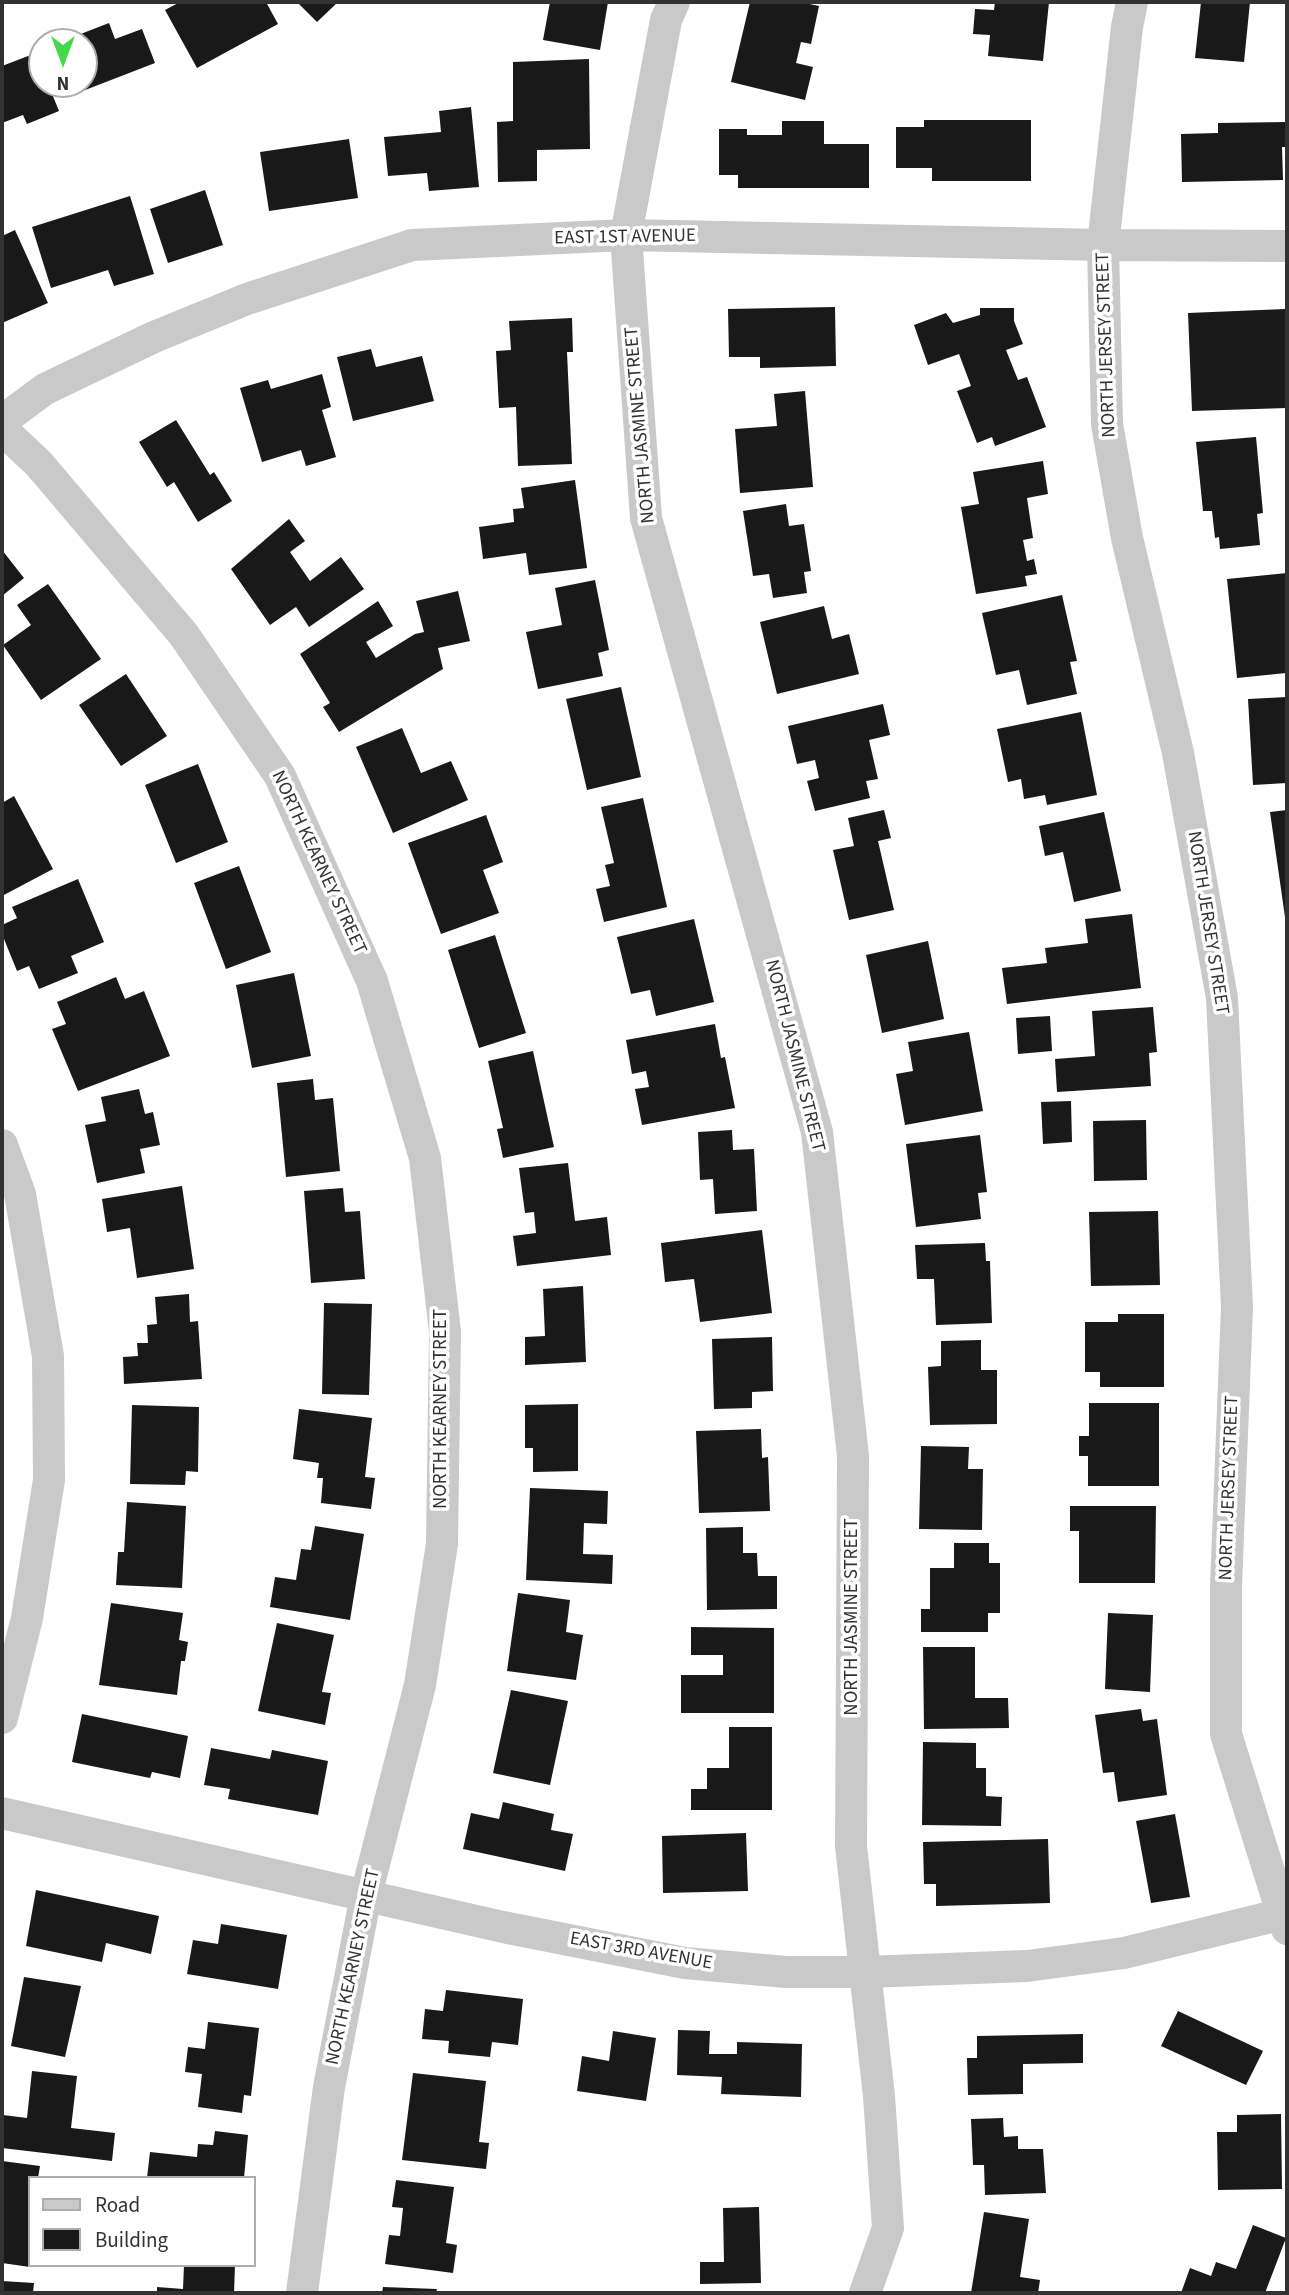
<!DOCTYPE html>
<style>
body{margin:0}
#map{position:relative;width:1289px;height:2295px;overflow:hidden;background:#fff;font-family:"Source Sans 3",sans-serif}
canvas{display:block}
.frame{position:absolute;inset:0;border:4px solid #323232;pointer-events:none}
.legend{position:absolute;left:28px;top:2176px;width:228px;height:91px;box-sizing:border-box;background:#fff;border:2px solid #adadad;margin:0;padding:9px 12px;list-style:none;font-size:21px;color:#323232}
.legend li{display:flex;align-items:center;gap:14px;height:35px}
.legend b{width:35px;border:2px solid #adadad}
.north{position:absolute;left:28px;top:28px;width:70px;height:70px;box-sizing:border-box;background:#fff;border:2px solid #adadad;border-radius:50%;rotate:180deg;font-size:19px;font-weight:700;line-height:28px;text-align:center;color:#323232}
.north::after{content:'';display:block;margin:auto;width:24px;height:32px;background:#44d949;clip-path:polygon(50% 0,100% 100%,50% 72%,0 100%)}
</style>
<div id="map">
<canvas width="1289" height="2295"></canvas>
<div class="frame"></div>
<ul class="legend">
<li><b style="height:9px;background:#c9c9c9"></b>Road</li>
<li><b style="height:19px;background:#191919"></b>Building</li>
</ul>
<div class="north">N</div>
</div>
<script>
const g = document.querySelector('canvas').getContext('2d');
g.lineJoin = 'round';
function paint(path, color) { g.fillStyle = color; g.fill(path, 'evenodd'); }
function stroke(path, color, width, dash) { g.strokeStyle = color; g.lineWidth = width; g.lineCap = dash ? 'butt' : 'round'; g.setLineDash(dash || []); g.stroke(path); }
function write(font, color, halo, rows, align = 'center') {
  g.font = font + ' "Source Sans 3",sans-serif'; g.lineWidth = 7; g.setLineDash([]); g.textBaseline = 'middle'; g.strokeStyle = halo; g.fillStyle = color; for (const [text, x, y, turn = 0] of rows) {
    g.save(); g.translate(x, y); g.rotate((+turn || 0) * Math.PI / 180); g.textAlign = isNaN(turn) ? turn : align; if (halo) g.strokeText(text, 0, 0); g.fillText(text, 0, 0); g.restore();
  }
}
paint(new Path2D(`
 M180,2H266L278,24L197,68L165,10Z
 M297,2H338L317,22Z
 M550,2H608L600,50L543,40Z
 M750,2H800L819,6L811,44L801,42L796,63L813,67L805,100L731,82Z
 M995,2H1049L1043,61L988,56L990,35L973,34L975,9L994,10Z
 M1201,2H1250L1244,62L1195,58Z
 M109,23L115,39L142,29L155,63L80,92L77,84H84V42H60Z
 M36,53L42,68V84H48L59,111L27,124L23,115L2,123V66Z
 M589,59L590,149L537,150V181L498,182L497,122L513,121V62Z
 M471,107L479,187L429,191L427,173L388,176L384,137L441,132L439,111Z
 M924,120H1031V181H932V168H896V127H924Z
 M782,121H824V144H869V188H738V175H719V129H747V135H782Z
 M1287,122V147H1282L1283,180L1182,182L1181,134L1218,133V123Z
 M349,139L358,198L269,211L260,152Z
 M205,190L223,245L168,263L150,209Z
 M130,196L154,274L114,286L108,270L51,288L32,227Z
 M15,230L48,303L2,323V236Z
 M835,307L836,366L760,368V357H729L728,309Z
 M980,308H1014V321L1023,344L1006,350L1018,380L1027,377L1046,427L995,446L992,437L977,443L957,391L971,386L959,354L928,365L914,325L946,313L953,323L980,315Z
 M1285,309L1287,408L1192,411L1188,313Z
 M572,318L573,352H567L572,464L518,466L516,407L499,408L496,351L511,350L509,321Z
 M371,349L376,367L422,356L434,401L353,421L337,357Z
 M322,374L331,407L322,410L336,457L306,466L301,450L262,462L240,388L268,380L271,389Z
 M805,391L813,487L740,493L735,429L777,426L774,394Z
 M176,420L210,475L214,472L232,501L198,522L174,482L167,487L139,442Z
 M1256,437L1263,513L1257,514L1260,545L1220,549L1219,537L1215,538L1212,511H1203L1196,442Z
 M1043,461L1048,494L1027,498L1033,538L1023,540L1027,561L1034,559L1037,574L1025,576L1027,586L976,594L961,507L979,504L973,472Z
 M575,480L587,568L529,575L526,553L483,559L479,527L514,522L513,509L524,508L521,488Z
 M786,504L789,526L804,524L811,571L804,572L807,593L773,598L769,574L753,576L743,511Z
 M289,519L305,541L290,552L310,581L341,557L364,589L309,627L296,607L270,625L231,569Z
 M2,550L24,578L2,596Z
 M1287,573L1286,673L1237,678L1227,579Z
 M595,580L609,650L598,653L603,676L538,689L526,632L562,625L555,588Z
 M48,584L101,659L41,700L3,645L31,625L17,605Z
 M458,591L470,641L438,648L443,669L339,732L323,707L330,703L300,654L378,601L393,626L366,642L376,658L415,634L424,632L416,601Z
 M1062,595L1077,661L1070,662L1077,694L1027,705L1019,670L996,675L982,613Z
 M824,606L832,639L849,634L859,674L777,694L760,622Z
 M126,674L167,736L121,766L79,705Z
 M621,687L641,777L587,790L566,699Z
 M1287,697V783L1253,785L1248,699Z
 M883,704L890,735L869,740L878,779L866,781L870,798L815,811L807,781L819,778L815,760L797,764L788,726Z
 M1081,712L1097,795L1047,805L1045,795L1024,799L1021,779L1008,782L997,729Z
 M402,728L421,773L451,761L468,800L393,833L356,747Z
 M198,764L228,842L176,863L145,785Z
 M14,796L53,869L2,896V803Z
 M643,798L667,907L604,922L596,889L610,886L605,865L614,863L601,807Z
 M884,810L891,838L878,841L894,910L849,920L833,850L854,846L848,818Z
 M1287,810V924H1286L1270,812Z
 M1104,812L1121,891L1074,902L1063,852L1045,856L1039,826Z
 M486,815L503,862L483,870L499,913L441,934L408,843Z
 M239,866L271,952L226,969L194,883Z
 M78,879L104,942L71,956L78,973L39,989L29,966L17,971L2,934V925L17,918L12,907Z
 M1132,914L1141,988L1007,1004L1002,968L1047,963L1045,948L1088,943L1085,919Z
 M694,919L714,1002L656,1016L650,990L631,994L617,937Z
 M495,935L526,1033L479,1048L448,950Z
 M928,941L944,1019L882,1033L866,955Z
 M294,973L311,1056L252,1068L236,985Z
 M116,977L125,999L144,991L170,1056L78,1091L52,1029L66,1024L57,1002Z
 M1153,1007L1157,1052L1149,1053L1151,1086L1057,1092L1055,1059L1095,1056L1092,1011Z
 M1050,1016L1052,1051L1018,1054L1016,1018Z
 M715,1024L721,1058L725,1057L735,1108L642,1125L635,1089L649,1087L646,1071L632,1074L626,1040Z
 M969,1032L983,1111L905,1125L896,1074L913,1071L908,1042Z
 M533,1051L554,1147L503,1158L497,1129L503,1128L488,1061Z
 M313,1079L315,1100L333,1098L340,1171L286,1177L277,1083Z
 M139,1089L145,1114L153,1112L160,1145L140,1149L145,1173L97,1183L85,1125L106,1121L101,1097Z
 M1071,1101L1072,1142L1043,1144L1041,1102Z
 M1146,1120L1147,1180L1094,1181L1093,1121Z
 M732,1130L733,1150L754,1149L757,1211L715,1214L713,1179L700,1180L698,1132Z
 M980,1135L987,1192L978,1193L981,1219L916,1227L906,1144Z
 M568,1163L575,1221L607,1217L611,1255L517,1266L513,1236L536,1233L534,1212L525,1213L519,1168Z
 M182,1186L194,1269L137,1278L130,1228L107,1232L102,1199Z
 M343,1188L345,1212L360,1211L365,1279L311,1283L304,1191Z
 M1158,1211L1160,1285L1091,1286L1089,1212Z
 M762,1230L772,1313L700,1322L694,1279L665,1282L661,1243Z
 M985,1243L986,1261H990L992,1323L936,1325L934,1279H917L915,1245Z
 M583,1286L586,1362L525,1365V1337L545,1336L543,1289Z
 M189,1294L190,1322L198,1321L202,1379L124,1384L123,1357L138,1356L137,1343H148L147,1325L157,1324L155,1297Z
 M324,1303L372,1304L369,1395L322,1394Z
 M1118,1314H1164V1387H1100V1372H1085V1322H1118Z
 M772,1337L773,1391L752,1392V1408L714,1409L712,1339Z
 M981,1340V1370H997V1424L930,1425L928,1367L941,1366V1341Z
 M1089,1403H1159V1486H1088V1456H1079V1436H1089Z
 M578,1404V1471L533,1472V1448H525V1405Z
 M132,1405L199,1407L198,1472L186,1471L185,1485L130,1484Z
 M299,1409L372,1418L365,1477L375,1478L371,1509L321,1503L323,1478H317L319,1463L293,1459Z
 M761,1429L762,1458L768,1457L770,1511L699,1513L696,1431Z
 M921,1446L969,1447L968,1469H983L982,1530L919,1529Z
 M530,1488L608,1491L607,1524L584,1523L583,1554L613,1555L612,1584L526,1580Z
 M127,1502L186,1506L182,1588L116,1585L118,1552H124Z
 M1070,1506H1156L1155,1583H1079V1531H1070Z
 M315,1526L364,1534L350,1620L270,1607L275,1577L296,1580L301,1549L311,1550Z
 M743,1527V1553H757L758,1576H777V1609L707,1610L706,1528Z
 M954,1543H989V1563H1000V1613H988V1632H921V1609H930V1568H954Z
 M518,1593L570,1600L566,1632L583,1635L576,1680L507,1671Z
 M111,1603L183,1613L179,1640L188,1642L185,1661H181L177,1695L99,1685Z
 M1108,1613L1153,1615L1150,1692L1105,1689Z
 M277,1623L334,1635L322,1692L331,1693L325,1725L258,1711Z
 M691,1627L774,1628V1713H681V1675H723V1655H691Z
 M923,1647H975V1698H1008L1009,1728L924,1729Z
 M511,1690L568,1701L550,1785L493,1773Z
 M1141,1709L1143,1721L1157,1719L1167,1795L1118,1802L1114,1772L1103,1773L1095,1715Z
 M82,1714L188,1736L180,1778L152,1772L150,1778L72,1762Z
 M729,1727H772V1810H691V1789H707V1768H729Z
 M923,1742L976,1743V1768H986V1796L1002,1797L1001,1826L922,1825Z
 M211,1748L270,1759L272,1750L328,1761L318,1815L228,1799L230,1789L204,1785Z
 M503,1802L554,1814L551,1830L573,1834L565,1871L463,1849L471,1813L499,1819Z
 M1175,1814L1190,1897L1151,1903L1136,1821Z
 M746,1833L748,1891L663,1893L662,1836Z
 M1048,1839L1050,1903L936,1906V1884H924L923,1842Z
 M36,1890L159,1916L151,1954L106,1943L102,1962L26,1946Z
 M221,1924L287,1935L278,1989L187,1974L193,1940L218,1944Z
 M24,1977L81,1986L65,2057L11,2046Z
 M446,1990L523,1999L518,2045L492,2042L490,2057L448,2053L449,2041L422,2039L425,2009L443,2011Z
 M1178,2011L1263,2051L1246,2085L1161,2046Z
 M208,2022L259,2028L251,2096L244,2095L242,2113L198,2107L202,2074L185,2072L188,2047L205,2049Z
 M678,2030L710,2031L709,2054H737V2042L802,2044L801,2097L721,2094L722,2077L677,2075Z
 M613,2031L656,2038L646,2101L577,2091L582,2056L609,2061Z
 M1083,2034V2063L1023,2064V2094L968,2095L967,2058H977V2036Z
 M32,2071L77,2076L71,2128L115,2133L112,2161L2,2148L3,2115L27,2118Z
 M413,2073L486,2081L479,2142L489,2143L486,2169L402,2160Z
 M1281,2114L1282,2189L1218,2190L1217,2132H1237V2115Z
 M1003,2118L1004,2137L1018,2136V2149H1043L1046,2193L985,2195L984,2165H973L971,2119Z
 M215,2131L248,2135L244,2178H147L150,2152L197,2157L198,2144L213,2145Z
 M2,2161L40,2166L38,2178H30V2267L2,2263Z
 M396,2180L454,2187L446,2243L457,2245L453,2273L385,2264L389,2235L400,2236L403,2208L392,2207Z
 M759,2207L761,2283L700,2284V2262H724L723,2208Z
 M984,2212L1029,2219L1020,2277L1040,2280L1038,2293H971Z
 M1253,2225L1286,2238L1265,2293H1181L1190,2268L1211,2276L1216,2262L1236,2269Z
 M184,2265H235L234,2293H157V2287L183,2289Z
 M2,2281L34,2283L33,2293H2Z
 M383,2287L437,2289L436,2293H382Z`), '#191919');
stroke(new Path2D(`
 M674,2L666,20L626,235L646,518L817,1132L853,1456L851,1846L879,2096L888,2228L865,2293
 M1132,2L1127,27L1103,245L1107,424L1127,538L1178,753L1222,998L1237,1307L1226,1586V1734L1287,1929
 M2,421L45,389L154,337L247,299L412,245L626,235L1103,245L1287,246
 M2,429L39,464L184,635L280,776L372,981L425,1158L445,1332L442,1544L420,1685L366,1895L329,2087L302,2293
 M2,1145L20,1194L48,1356L49,1480L27,1618L2,1718
 M2,1813L503,1927L685,1963L786,1972H866L1027,1966L1124,1953L1287,1913`), '#c9c9c9', 32);
write('19px', '#323232', '#fff', [
 ["EAST 1ST AVENUE",625,238,-1],
 ["NORTH JERSEY STREET",1107,345,-92],
 ["NORTH JASMINE STREET",641,425,-95],
 ["NORTH KEARNEY STREET",318,863,65],
 ["NORTH JERSEY STREET",1207,923,81],
 ["NORTH JASMINE STREET",794,1056,76],
 ["NORTH KEARNEY STREET",442,1409,-90],
 ["NORTH JERSEY STREET",1230,1488,-88],
 ["NORTH JASMINE STREET",853,1617,-90],
 ["EAST 3RD AVENUE",641,1952,10],
 ["NORTH KEARNEY STREET",354,1967,-78]
]);
</script>
